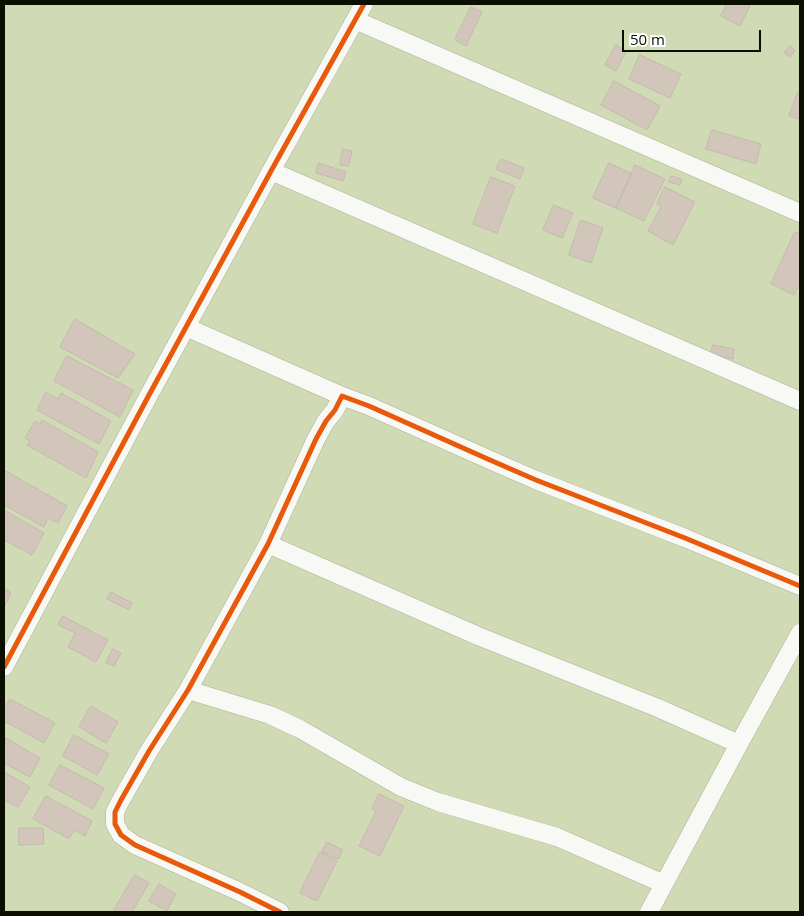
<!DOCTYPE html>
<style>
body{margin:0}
#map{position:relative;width:804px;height:916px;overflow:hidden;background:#d0dab4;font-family:"Open Sans",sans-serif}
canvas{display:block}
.frame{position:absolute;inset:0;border:5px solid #0b0f00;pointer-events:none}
.scale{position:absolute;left:622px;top:30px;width:139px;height:22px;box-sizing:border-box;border:2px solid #0b0f00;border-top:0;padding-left:6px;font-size:15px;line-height:18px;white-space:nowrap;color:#0b0f00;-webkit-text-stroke:4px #fff;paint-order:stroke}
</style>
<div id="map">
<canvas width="804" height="916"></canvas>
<div class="frame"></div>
<div class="scale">50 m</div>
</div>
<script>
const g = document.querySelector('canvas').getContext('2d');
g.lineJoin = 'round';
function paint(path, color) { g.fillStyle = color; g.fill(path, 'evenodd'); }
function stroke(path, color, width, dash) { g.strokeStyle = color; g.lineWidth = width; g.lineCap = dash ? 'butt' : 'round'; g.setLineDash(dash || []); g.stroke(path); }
const building = new Path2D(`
 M727,4H751L740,26L721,16Z
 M471,7L482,12L466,46L455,40Z
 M616,45L626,51L616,71L605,65Z
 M790,46L795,50L790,57L784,53Z
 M640,55L681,74L670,98L629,79Z
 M614,81L660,106L647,130L601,105Z
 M798,92L800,93V115L799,119L789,116Z
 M712,130L761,144L756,164L706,149Z
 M343,149L352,151L349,166L340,165Z
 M501,159L524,168L520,179L496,169Z
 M319,163L346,172L343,181L316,173Z
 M609,163L632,174L616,208L593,198Z
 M635,165L665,179L644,221L616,208Z
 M671,176L682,179L680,185L669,182Z
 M491,177L515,186L497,233L473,224Z
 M665,187L695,202L673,245L648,231L661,207L657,204Z
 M554,205L573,213L562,238L543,230Z
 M581,220L603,228L591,263L569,255Z
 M795,232L800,234V283L794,295L771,284Z
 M75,319L135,354L118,378L60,347Z
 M713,345L734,349L733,359L711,354Z
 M67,356L133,390L120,417L54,381Z
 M46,392L58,399L61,393L111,421L99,444L37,410Z
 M42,420L98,452L86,478L27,445L30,441L25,438L35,421L40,424Z
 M6,471L67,506L58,523L48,518L44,527L4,505V476Z
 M4,510L44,533L32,555L4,540Z
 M4,588L11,593L4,607Z
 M111,592L132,603L129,610L107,599Z
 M63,616L108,640L96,662L68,647L75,633L58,625Z
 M113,649L121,653L114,666L106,663Z
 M10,699L55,723L44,743L4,721V711Z
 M91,706L118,722L106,743L79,727Z
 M74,735L109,754L97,775L63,756Z
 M4,737L40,758L30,777L4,763Z
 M60,765L104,788L93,809L49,785Z
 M4,772L30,787L18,807L4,800Z
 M379,794L404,806L380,856L359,846L376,811L372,809Z
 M46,796L92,821L85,836L74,830L69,839L33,819Z
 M19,828H43L44,844L19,845Z
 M327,842L343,850L338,859L322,852Z
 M320,852L337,861L317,901L300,893Z
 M135,875L149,883L132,912H117L114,910Z
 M159,884L176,894L167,911L149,901Z`);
paint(building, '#d2c6ba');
stroke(building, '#c3baad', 1);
const street = new Path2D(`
 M355,20L800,213
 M271,171L800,401
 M186,327L342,396
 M268,544L478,636L658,708L739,744
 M4,667L149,395L271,171L364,4
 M188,690L270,715L300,729L401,787L438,802L557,837L664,884
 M280,912L240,892L135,845L121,835L115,824V812L121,800L149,751L188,690L268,544L316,439L326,421L335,410L342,396L369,406L490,460L536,480L685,538L800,586
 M649,912L739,744L800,633`);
stroke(street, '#abb295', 19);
stroke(street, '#f8f9f4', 18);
stroke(new Path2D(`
 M4,667L149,395L271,171L364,4
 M280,912L240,892L135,845L121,835L115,824V812L121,800L149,751L188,690L268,544L316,439L326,421L335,410L342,396L369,406L490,460L536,480L685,538L800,586`), '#e8590c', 5);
</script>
